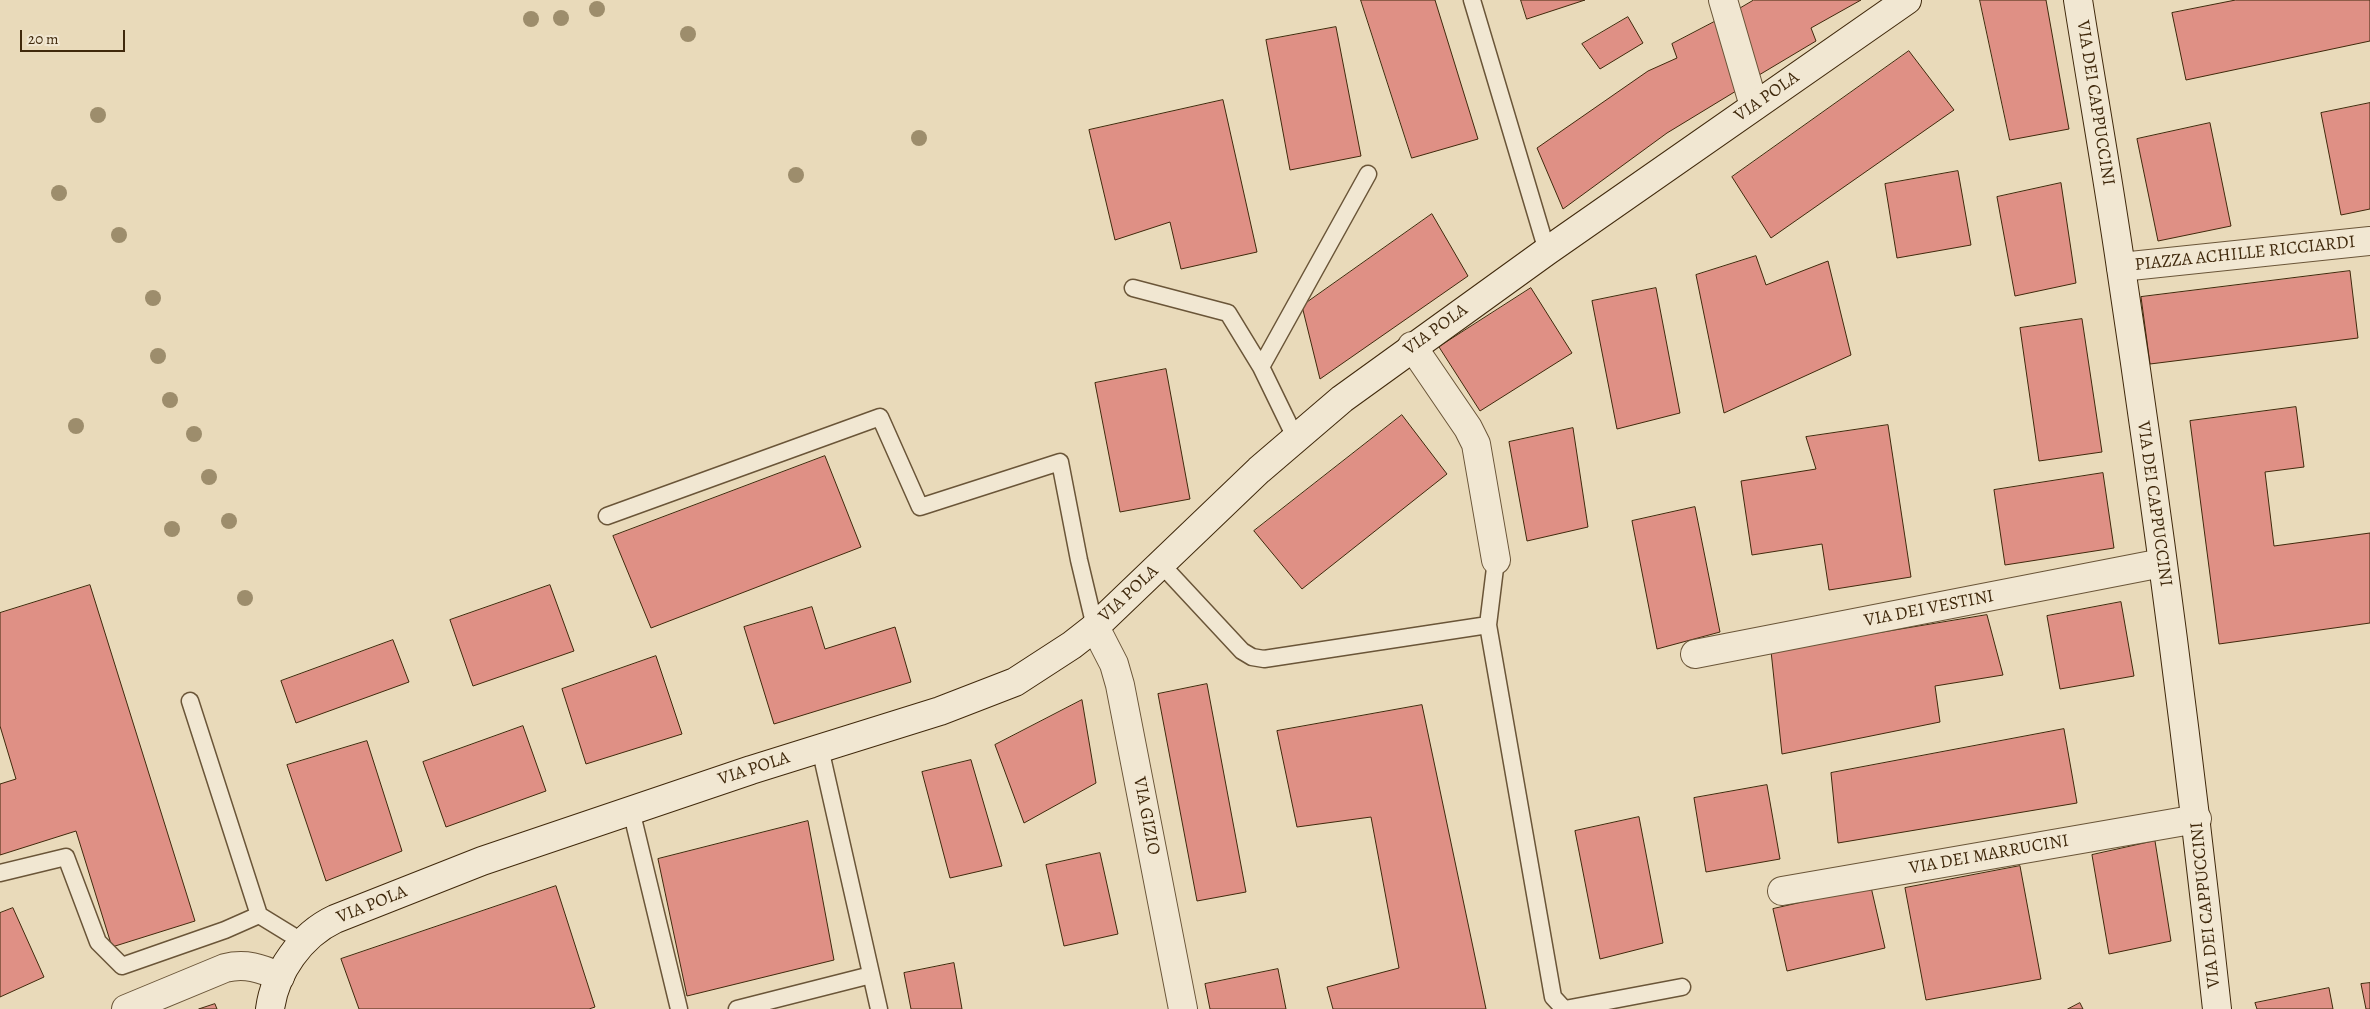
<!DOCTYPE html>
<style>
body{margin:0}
#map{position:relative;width:2370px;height:1009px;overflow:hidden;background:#e9daba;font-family:Alegreya,serif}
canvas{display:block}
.scale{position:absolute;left:20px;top:30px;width:105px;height:22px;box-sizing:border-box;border:2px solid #40290c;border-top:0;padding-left:6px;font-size:15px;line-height:18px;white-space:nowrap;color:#40290c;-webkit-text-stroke:4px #f1e7d2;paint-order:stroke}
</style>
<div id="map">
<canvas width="2370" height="1009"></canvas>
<div class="scale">20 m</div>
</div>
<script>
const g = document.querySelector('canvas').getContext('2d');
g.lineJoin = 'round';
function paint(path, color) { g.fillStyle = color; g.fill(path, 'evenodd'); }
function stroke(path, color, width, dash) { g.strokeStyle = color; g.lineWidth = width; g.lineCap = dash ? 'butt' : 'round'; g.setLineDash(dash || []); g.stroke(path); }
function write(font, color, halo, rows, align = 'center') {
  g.font = font + ' Alegreya,serif'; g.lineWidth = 5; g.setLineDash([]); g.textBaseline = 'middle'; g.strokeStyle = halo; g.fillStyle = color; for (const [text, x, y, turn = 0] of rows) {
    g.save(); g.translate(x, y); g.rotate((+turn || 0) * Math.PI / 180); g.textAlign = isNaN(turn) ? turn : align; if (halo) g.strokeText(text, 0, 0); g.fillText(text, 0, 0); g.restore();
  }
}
const building = new Path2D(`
 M1361,0H1435L1478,139L1412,158Z
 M1521,0H1585L1527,19Z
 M1754,0H1861L1811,28L1816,41L1754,78L1734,12Z
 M1980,0H2046L2069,129L2010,140Z
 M2236,0H2370V41L2186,80L2172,13Z
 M1628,17L1643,43L1600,69L1582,44Z
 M1718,20L1741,88L1667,133L1563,209L1537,148L1648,71L1677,58L1672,44Z
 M1336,27L1361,156L1290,170L1266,40Z
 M1909,51L1954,110L1771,238L1732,177Z
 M1223,100L1257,252L1181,269L1170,222L1115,240L1089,130Z
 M2370,103V209L2341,215L2321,113Z
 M2210,123L2231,226L2158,241L2137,139Z
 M1958,171L1971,245L1897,258L1885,184Z
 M2061,183L2076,283L2015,296L1997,197Z
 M1432,214L1468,276L1320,379L1302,306Z
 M1756,256L1766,285L1828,261L1851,355L1724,413L1696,275Z
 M2350,271L2358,338L2150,364L2141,297Z
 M1531,288L1572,353L1480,411L1439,347Z
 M1656,288L1680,413L1617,429L1592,301Z
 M2082,319L2102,452L2039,461L2020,328Z
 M1166,369L1190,499L1120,512L1095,383Z
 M2296,407L2304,467L2265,472L2274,546L2370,533V623L2219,644L2190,421Z
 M1402,415L1447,474L1302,589L1254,531Z
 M1888,425L1911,577L1829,590L1822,544L1752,555L1741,481L1816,469L1806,437Z
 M1573,428L1588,527L1527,541L1509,442Z
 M825,456L861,547L651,628L613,536Z
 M2103,473L2114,548L2005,565L1994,490Z
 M1695,507L1720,632L1657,649L1632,521Z
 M90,585L195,921L112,947L76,831L0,855V784L16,779L0,726V613Z
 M550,585L574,651L473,686L450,620Z
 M2121,602L2134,676L2060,689L2047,616Z
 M812,607L825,649L895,627L911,682L774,724L744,627Z
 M1987,615L2003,675L1935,686L1940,722L1782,754L1771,651Z
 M393,640L409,682L296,723L281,681Z
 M656,656L682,734L586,764L562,689Z
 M1207,684L1246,892L1197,901L1158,694Z
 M1082,700L1096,783L1024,823L995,745Z
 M1422,705L1486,1009H1333L1327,987L1399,968L1371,817L1297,827L1277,731Z
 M523,726L546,791L446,827L423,762Z
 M2064,729L2077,803L1838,843L1831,773Z
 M367,741L402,851L326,881L287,765Z
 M971,760L1002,866L950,878L922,772Z
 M1767,785L1780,859L1706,872L1694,798Z
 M1639,817L1663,943L1600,959L1575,831Z
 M808,821L834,960L687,996L658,859Z
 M2155,841L2171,941L2109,954L2092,855Z
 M1100,853L1118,934L1064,946L1046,865Z
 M2020,866L2041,979L1926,1000L1905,888Z
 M556,886L595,1007L589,1009H359L341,959Z
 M1871,887L1885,948L1787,971L1773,909Z
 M13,908L44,977L0,997V913Z
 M954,963L962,1009H911L904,973Z
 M1278,969L1286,1009H1210L1205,984Z
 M2370,983V1009H2366L2361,984Z
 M2329,988L2333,1009H2257L2255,1003Z
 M2080,1003L2083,1009H2068Z
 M215,1004L217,1009H199Z`);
paint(building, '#df9085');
stroke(building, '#40290c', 1);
const lane = new Path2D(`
 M1472,0L1547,251
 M1133,288L1228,313L1261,367L1295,437
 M1261,367L1368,174
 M607,516L880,417L920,507L1060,462L1079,560L1095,627
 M1496,560L1488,625L1553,997L1564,1009
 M1161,564L1242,651L1252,657L1264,659L1488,625
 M190,701L259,915L303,942
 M820,748L879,1009
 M631,810L679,1009
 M0,873L66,857L98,942L122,966L225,930L259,915
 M737,1009L871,975
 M1565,1009L1682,987`);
const street = new Path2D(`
 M1723,0L1754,106
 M2121,267L2370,241
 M1412,346L1468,428L1476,444L1496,560
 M1095,627L1114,664L1120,685L1183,1009
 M1695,654L2162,563
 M1782,891L2197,819
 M126,1009L225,968C245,963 261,968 280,977`);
const secondary = new Path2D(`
 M2078,0C2092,89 2108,178 2121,268C2158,514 2190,761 2217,1009
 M270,1009C275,972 301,935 335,919L482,861L751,770L940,711L1015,682L1072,645L1095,627L1259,470L1342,399L1547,251L1907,0`);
stroke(lane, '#6a5538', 19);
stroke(street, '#6a5538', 30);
stroke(secondary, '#40290c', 30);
stroke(lane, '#f1e7d2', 16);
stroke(street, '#f1e7d2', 28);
stroke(secondary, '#f1e7d2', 28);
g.fillStyle = '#9d8d6c';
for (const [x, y] of [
 [597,9],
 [561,18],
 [531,19],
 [688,34],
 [98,115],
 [919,138],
 [796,175],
 [59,193],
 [119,235],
 [153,298],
 [158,356],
 [170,400],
 [76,426],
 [194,434],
 [209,477],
 [229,521],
 [172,529],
 [245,598]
]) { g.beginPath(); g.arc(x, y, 8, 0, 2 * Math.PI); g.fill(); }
write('18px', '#40290c', '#f1e7d2', [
 ["VIA POLA",1767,97,-35],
 ["VIA DEI CAPPUCCINI",2095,103,81],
 ["PIAZZA ACHILLE RICCIARDI",2245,254,-6],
 ["VIA POLA",1436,330,-36],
 ["VIA DEI CAPPUCCINI",2154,504,82],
 ["VIA POLA",1129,594,-43],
 ["VIA DEI VESTINI",1929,609,-11],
 ["VIA POLA",754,769,-18],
 ["VIA GIZIO",1146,816,79],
 ["VIA DEI MARRUCINI",1989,855,-10],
 ["VIA POLA",372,905,-22],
 ["VIA DEI CAPPUCCINI",2206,905,-96]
]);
</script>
